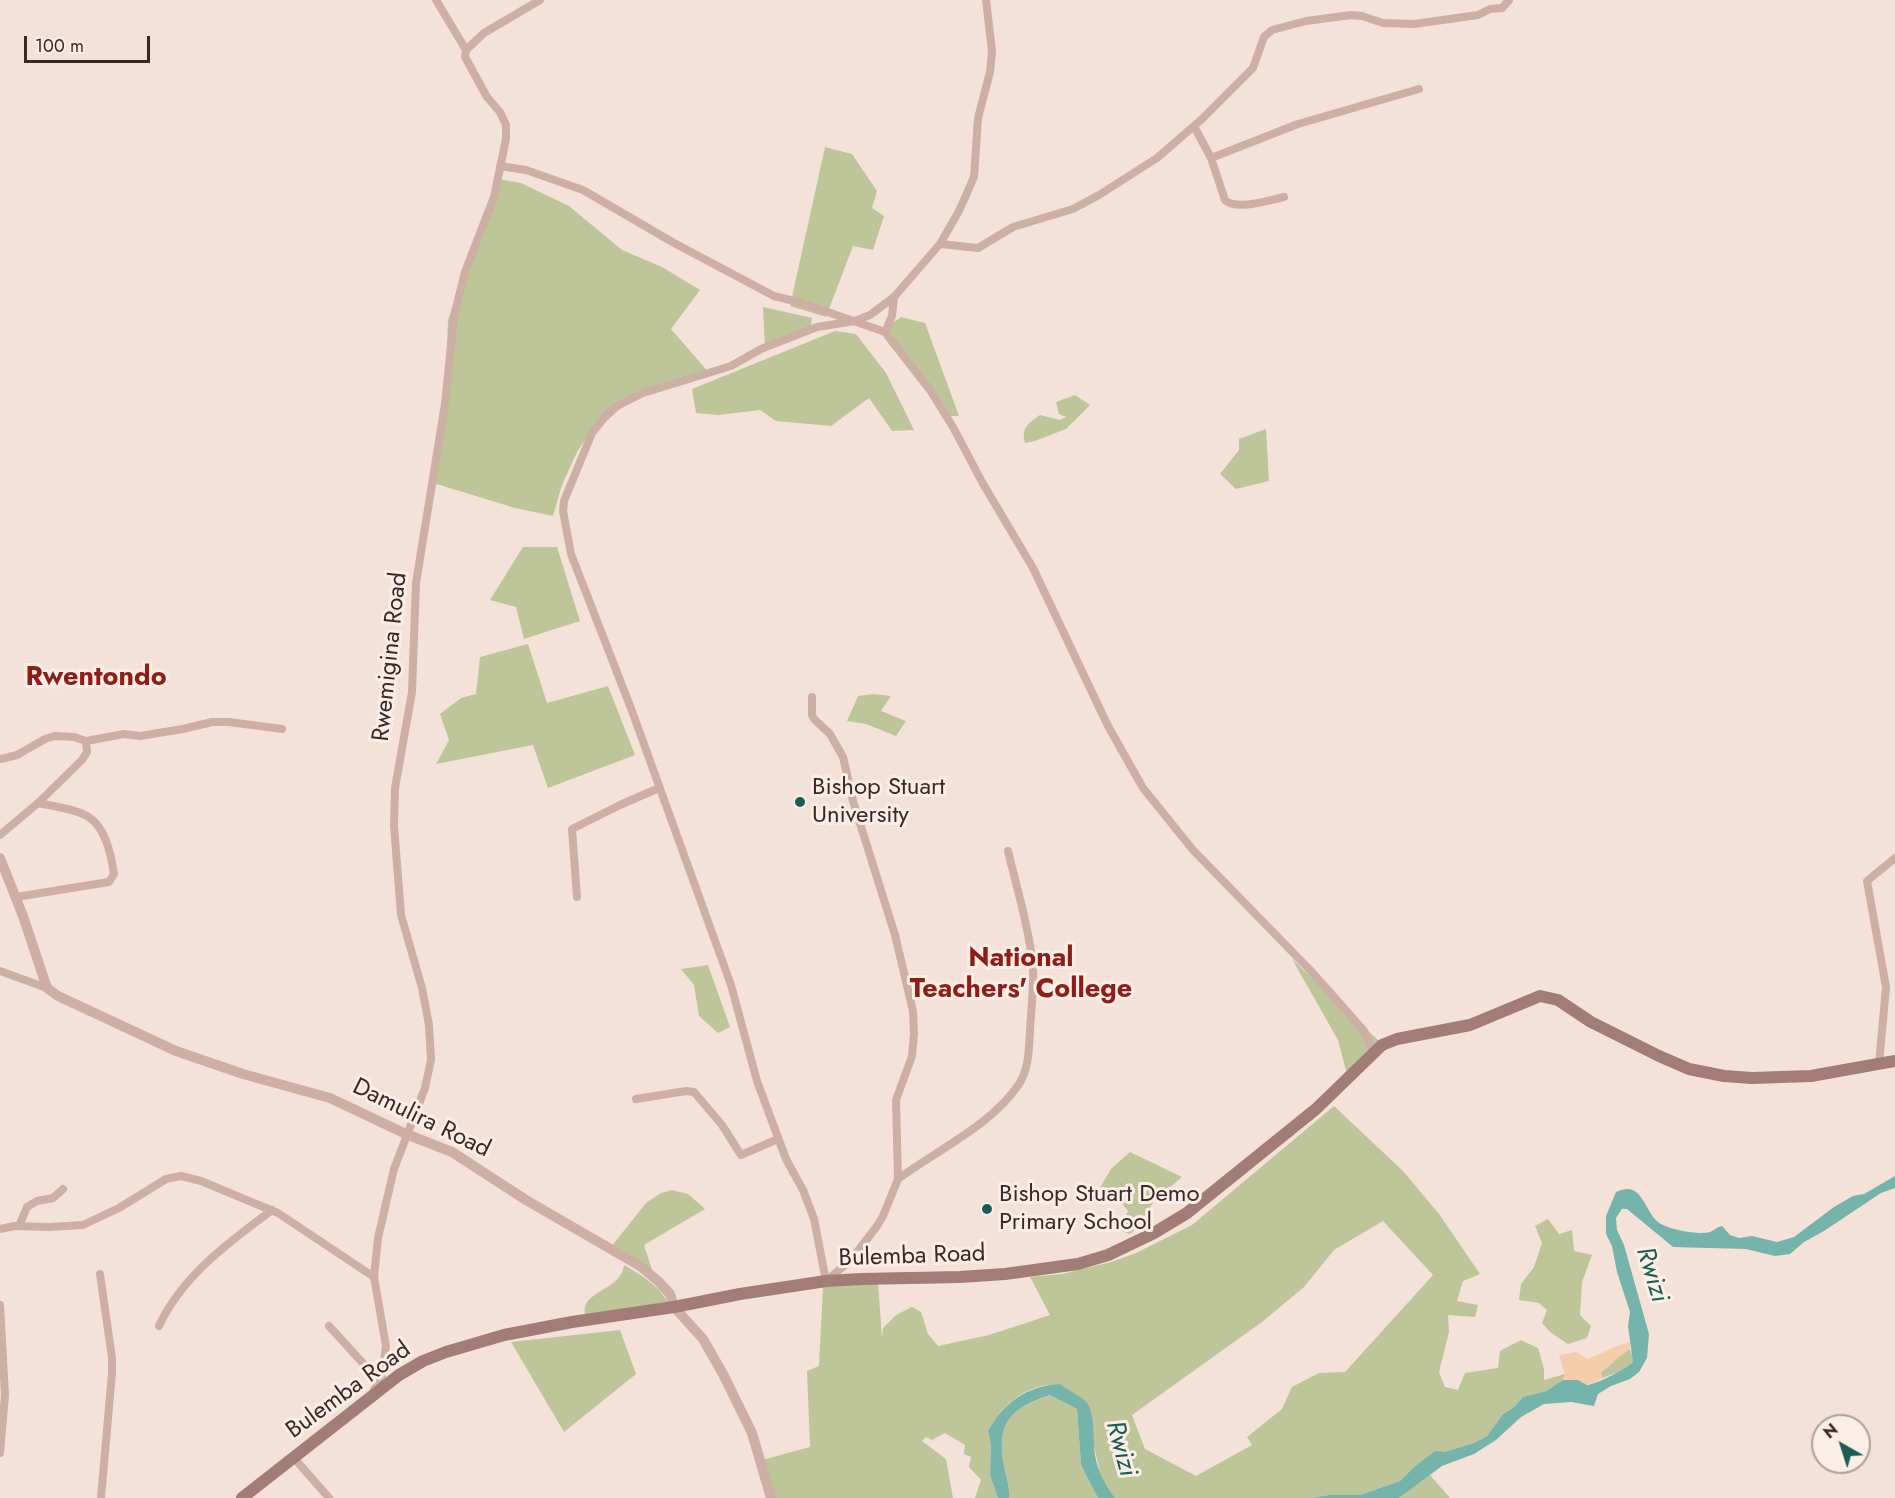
<!DOCTYPE html>
<style>
body{margin:0}
#map{position:relative;width:1895px;height:1498px;overflow:hidden;background:#f4e2d9;font-family:Jost,sans-serif}
canvas{display:block}
.north{position:absolute;left:1811px;top:1414px;width:60px;height:60px;box-sizing:border-box;background:#fbeee6;border:2px solid #ad9f99;border-radius:50%;rotate:321deg;font-size:16px;font-weight:700;line-height:24px;text-align:center;color:#382926}
.north::after{content:'';display:block;margin:auto;width:21px;height:27px;background:#185e55;clip-path:polygon(50% 0,100% 100%,50% 72%,0 100%)}
.scale{position:absolute;left:24px;top:36px;width:126px;height:27px;box-sizing:border-box;border:3px solid #382926;border-top:0;padding-left:8px;font-size:18px;line-height:21px;white-space:nowrap;color:#382926;-webkit-text-stroke:4px #fbeee6;paint-order:stroke}
</style>
<div id="map">
<canvas width="1895" height="1498"></canvas>
<div class="north">N</div>
<div class="scale">100 m</div>
</div>
<script>
const g = document.querySelector('canvas').getContext('2d');
g.lineJoin = 'round';
function paint(path, color) { g.fillStyle = color; g.fill(path, 'evenodd'); }
function stroke(path, color, width, dash) { g.strokeStyle = color; g.lineWidth = width; g.lineCap = dash ? 'butt' : 'round'; g.setLineDash(dash || []); g.stroke(path); }
function write(font, color, halo, rows, align = 'center') {
  g.font = font + ' Jost,sans-serif'; g.lineWidth = 6; g.setLineDash([]); g.textBaseline = 'middle'; g.strokeStyle = halo; g.fillStyle = color; for (const [text, x, y, turn = 0] of rows) {
    g.save(); g.translate(x, y); g.rotate((+turn || 0) * Math.PI / 180); g.textAlign = isNaN(turn) ? turn : align; if (halo) g.strokeText(text, 0, 0); g.fillText(text, 0, 0); g.restore();
  }
}
paint(new Path2D(`
 M825,147L852,154L877,191L872,208L884,216L873,250L853,246L826,317L790,306Z
 M498,179L521,183L569,206L622,250L662,267L700,290L671,329L711,375L642,395L595,425L577,452L562,485L553,516L515,508L430,482L446,372L448,320Z
 M763,307L812,318L811,326L765,348Z
 M901,317L925,323L959,416H946L885,339L888,326Z
 M835,331L856,334L886,373L914,430L892,431L869,398L831,426L776,421L760,410L718,415L696,413L692,389Z
 M1075,395L1090,405L1066,429L1035,441L1025,443C1021,427 1028,424 1040,415L1060,420L1066,417L1059,414L1056,402Z
 M1266,429L1269,481L1236,489L1220,474L1239,450V439Z
 M523,547H557L580,621L524,639L516,607L490,600Z
 M528,644L547,703L608,686L635,755L548,788L533,745L436,764L449,740L440,714L461,698L476,694L480,657Z
 M873,694L891,696L881,711L906,721L896,736L866,724L847,721L858,696Z
 M1292,959L1381,1043L1348,1078L1338,1040Z
 M708,965L730,1027L718,1033L699,1016L694,985L681,969Z
 M1334,1106L1403,1171L1439,1214L1480,1274L1463,1281L1457,1301L1478,1305L1475,1317L1448,1315L1449,1332L1439,1372L1445,1387L1458,1390L1465,1373L1498,1368L1500,1351L1521,1340L1538,1348L1544,1369V1380L1565,1374L1563,1380L1546,1391L1523,1397L1514,1407L1503,1414L1487,1436L1474,1443L1444,1452H1435L1414,1467L1400,1481L1360,1495H1329L1311,1498H1115L1101,1477L1083,1399L1071,1393L1060,1384C1051,1385 1040,1385 1032,1389C1013,1396 997,1414 988,1431L991,1445L990,1475L998,1498H975L981,1480L969,1467L971,1457L964,1454L965,1445L945,1433L932,1440L926,1437L922,1441L946,1459L953,1498H774L762,1460L810,1447L807,1371L819,1366L823,1286L878,1282L882,1338L883,1328L896,1315L912,1307L921,1312L928,1334L938,1346L989,1335L1050,1315L1030,1277L1062,1274L1111,1262L1136,1253L1192,1225ZM1383,1221L1433,1275L1345,1372L1319,1373L1292,1387L1282,1409L1247,1437L1252,1445L1196,1476L1145,1449L1132,1415L1262,1322L1304,1287L1334,1250Z
 M1130,1152L1182,1177L1154,1201L1137,1228L1130,1234L1119,1230L1128,1211L1120,1201L1091,1203L1111,1169Z
 M672,1190L688,1194L705,1209L644,1245L653,1273L611,1247L646,1203L661,1193Z
 M1548,1219L1559,1234L1572,1230L1574,1251L1592,1255L1582,1282L1580,1315L1591,1326L1587,1338L1568,1344L1550,1332L1542,1323L1547,1310L1539,1303L1519,1300L1521,1284L1534,1267L1542,1243L1535,1226Z
 M624,1265C643,1276 660,1286 670,1306L585,1321C585,1317 584,1310 585,1306C591,1290 622,1287 624,1265Z
 M620,1330L636,1374L564,1432L511,1342Z
 M1630,1349L1634,1362L1621,1371L1602,1378L1601,1372C1612,1364 1619,1355 1630,1349Z
 M1051,1395L1077,1409L1081,1465L1098,1498H1009C1010,1484 1005,1474 1003,1460C997,1419 1015,1407 1051,1395Z
 M1430,1475L1450,1498H1399Z`), '#bec598');
paint(new Path2D(`
 M1630,1342V1349C1619,1355 1612,1364 1601,1372L1602,1378C1585,1390 1581,1381 1563,1380L1565,1374L1559,1355L1577,1352L1587,1359C1602,1354 1614,1346 1630,1342Z`), '#f3cdac');
paint(new Path2D(`
 M1895,1176V1188L1881,1193L1824,1231L1804,1242L1790,1254L1775,1256L1746,1249L1673,1247L1627,1209H1622L1616,1218L1617,1230L1624,1245L1649,1334L1647,1358L1639,1372L1630,1379L1611,1386L1598,1394L1594,1406L1571,1402L1544,1404L1521,1417L1496,1440L1474,1454L1442,1466L1399,1498H1311L1329,1495H1360L1400,1481L1414,1467L1435,1451L1444,1452L1474,1443L1487,1436L1503,1414L1514,1407L1523,1397L1546,1391L1563,1380H1578L1587,1385C1597,1384 1626,1369 1633,1362L1628,1326L1630,1312L1617,1272L1612,1246L1606,1234V1216L1616,1192C1645,1178 1643,1216 1663,1225C1674,1230 1698,1235 1710,1232C1715,1230 1717,1227 1722,1226L1730,1235L1739,1238L1752,1236L1777,1242L1794,1237L1834,1207L1853,1196L1864,1194Z
 M1060,1384C1067,1390 1083,1397 1087,1403C1095,1414 1093,1441 1095,1455C1098,1472 1105,1484 1115,1498H1098L1081,1465L1077,1409L1050,1395C1015,1407 997,1419 1003,1460C1005,1474 1010,1484 1009,1498H998L990,1475L991,1445L988,1431C1004,1402 1027,1386 1060,1384Z`), '#75b4ab');
stroke(new Path2D(`
 M436,0L466,50
 M1194,126L1211,158L1298,124L1419,89
 M1211,158L1225,200C1235,211 1270,200 1284,197
 M500,166L526,170L583,190L674,243L774,296L802,303L885,332L930,390L953,427L982,482L1033,568L1108,726L1143,788L1193,850L1309,969L1335,998L1364,1031L1374,1053
 M940,244L978,248L1013,227L1073,209L1099,195L1157,158L1202,119L1253,68L1264,37L1272,30L1306,21L1351,15L1362,16L1383,23L1414,24L1478,15L1490,9L1502,8L1509,0
 M885,332L892,316L894,297
 M812,697V715L814,719L830,734L843,757L853,801L895,935L913,1011L914,1034L912,1056L896,1100L898,1179L883,1216L877,1226L851,1260L826,1281L814,1219L803,1190L786,1159L757,1081L731,985L632,711L571,554L563,511L564,501L592,433L604,418L617,406L643,393L731,366L761,349L817,327L855,321L870,315L894,297L940,244L959,211L974,177L978,118L990,72L992,51L986,0
 M0,759L17,755L45,739L55,736L74,737L86,741L124,734L140,736L183,729L212,722H229L282,729
 M0,835L38,803L82,760L87,752L86,741
 M16,897L109,882L114,874C111,854 105,823 83,814C70,808 52,806 38,803
 M577,897L572,829L620,805L659,788
 M0,971L47,988
 M1879,1064L1886,987L1867,881L1895,858
 M636,1099L686,1091L694,1092L722,1125L741,1155L778,1139
 M898,1179C937,1150 992,1125 1019,1084C1029,1069 1029,1048 1030,1031C1031,1010 1034,988 1033,967C1029,928 1017,889 1008,851
 M19,1226L27,1207L37,1201L53,1198L63,1189
 M0,1229L14,1226L49,1227L83,1225L119,1208L166,1179L181,1176L201,1181L278,1213L374,1277
 M100,1274L112,1358V1373L101,1498
 M0,1305L5,1395L0,1453
 M159,1326C182,1276 229,1242 272,1210
 M329,1326L380,1382
 M374,1390L382,1376L386,1346L374,1277L378,1238L394,1169L425,1088L431,1060L429,1025L422,988L401,915L394,826L395,788L412,692L416,583L445,404L454,316L465,272L494,197L506,139V125L500,112L487,97L465,57L466,50L484,33L540,0
 M294,1458L329,1498`), '#cdafa4', 8);
stroke(new Path2D(`
 M0,858L23,916L47,988L58,996L176,1051L243,1074L330,1098L406,1134L452,1152L526,1200L640,1266L658,1281L670,1294L674,1307L703,1339L723,1374L752,1433L771,1498`), '#cdafa4', 10);
stroke(new Path2D(`
 M242,1498L399,1375L423,1361L446,1352L504,1335L572,1322L674,1307L740,1294L826,1281L861,1279L960,1277L1005,1274L1078,1264L1108,1255L1154,1233L1187,1213L1316,1109L1382,1045L1397,1039L1470,1025L1540,996L1558,1000L1591,1022L1659,1056L1689,1069L1724,1076L1752,1078L1811,1076L1895,1061`), '#a17d75', 12);
for (const [x, y, r, color] of [
 [800,802,6,"#185e55"],
 [987,1209,6,"#185e55"]
]) { const dot = new Path2D(); dot.arc(x, y, r, 0, 2 * Math.PI); g.fillStyle = color; g.fill(dot); stroke(dot, '#fbeee6', 2); }
write('24px', '#382926', '#fbeee6', [
 ["Rwemigina Road",391,657,-84],
 ["Damulira Road",421,1119,26],
 ["Bulemba Road",912,1257,-2],
 ["Bulemba Road",349,1391,-36]
]);
write('24px', '#382926', '#fbeee6', [
 ["Bishop Stuart",812,788],
 ["University",812,816],
 ["Bishop Stuart Demo",999,1195],
 ["Primary School",999,1223]
], 'left');
write('italic 26px', '#185e55', '#fbeee6', [
 ["Rwizi",1651,1275,73],
 ["Rwizi",1120,1449,75]
]);
write('bold 27px', '#901c17', '#fbeee6', [
 ["Rwentondo",96,678],
 ["National",1021,959],
 ["Teachers' College",1021,990]
]);
</script>
